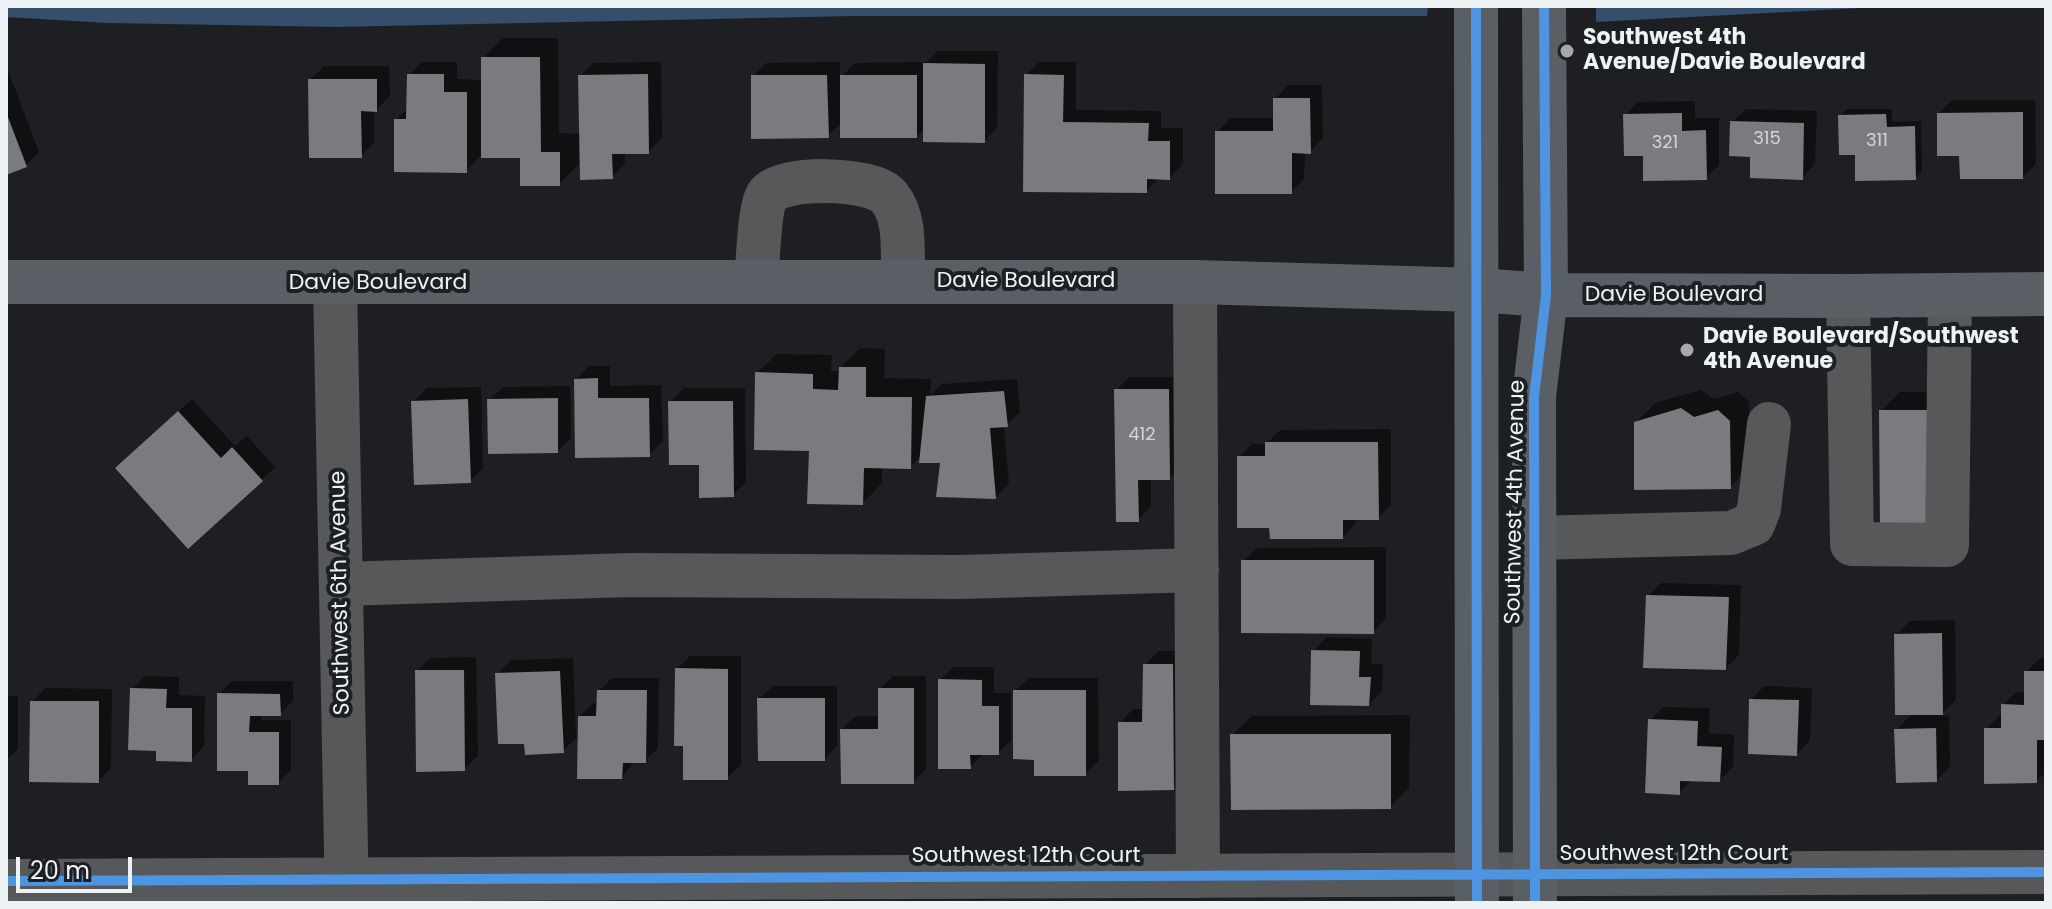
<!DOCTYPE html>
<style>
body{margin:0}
#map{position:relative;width:2052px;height:909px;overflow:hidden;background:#1d1f22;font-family:Poppins,sans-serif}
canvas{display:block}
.frame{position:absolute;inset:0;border:8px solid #eff2f5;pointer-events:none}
.scale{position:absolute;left:16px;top:857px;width:116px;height:36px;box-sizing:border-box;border:4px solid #eff2f5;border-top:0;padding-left:10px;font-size:24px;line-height:28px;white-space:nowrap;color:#eff2f5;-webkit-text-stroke:6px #1c1f23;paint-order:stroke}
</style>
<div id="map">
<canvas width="2052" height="909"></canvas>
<div class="frame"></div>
<div class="scale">20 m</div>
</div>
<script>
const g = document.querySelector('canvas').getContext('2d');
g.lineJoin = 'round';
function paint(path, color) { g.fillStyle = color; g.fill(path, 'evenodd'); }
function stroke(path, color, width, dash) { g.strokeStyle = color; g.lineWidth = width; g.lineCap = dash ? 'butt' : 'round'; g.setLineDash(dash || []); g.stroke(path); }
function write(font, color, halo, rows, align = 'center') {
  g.font = font + ' Poppins,sans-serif'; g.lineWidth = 8; g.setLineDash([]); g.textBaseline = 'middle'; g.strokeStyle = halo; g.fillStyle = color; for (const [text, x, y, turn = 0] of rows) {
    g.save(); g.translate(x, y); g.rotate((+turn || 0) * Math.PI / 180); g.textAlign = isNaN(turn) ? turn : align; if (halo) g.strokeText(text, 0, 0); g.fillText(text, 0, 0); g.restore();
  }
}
paint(new Path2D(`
 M6,6H1428L1427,16H854L336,27L107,23L6,17Z
 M1596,6H1900L1596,22Z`), '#344e6b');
paint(new Path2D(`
 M503,38H558L559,133L581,134L580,76L593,63L661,62L662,138L648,152H625V163L612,177L581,162L559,184L521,156H480L466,171L396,120L408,108L409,75L422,62H457V79L483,80V58Z
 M938,51H998L997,128L984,141L925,128L917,136L842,122L828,136L753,76L766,63L840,62V78L855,63L927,62Z
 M1039,62H1076V110L1161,111V128H1183V164L1169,178L1160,177L1146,191L1025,190L1026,75Z
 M6,65L39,152L26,165L6,172Z
 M324,66H389L390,96L376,110H374V142L361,156L310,80Z
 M1288,85H1322L1323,138L1310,152H1305L1304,179L1291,192L1217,132L1230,118H1275V99Z
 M1952,100H2035L2036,164L2023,177L1961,154L1939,113Z
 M1695,101V118H1719V165L1706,178L1645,154L1625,115L1638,102Z
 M1746,109L1817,111L1815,164L1802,178L1752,155L1732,122Z
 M1847,109H1892V122L1921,121L1922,172L1915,178L1857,153L1840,116Z
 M860,348L885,349L884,378L931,379L930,395L942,384L1017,379L1020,412L1007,425L1004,426L1009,483L996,497L942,462L922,455L910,467L882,466V483L863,503L811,449L757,373L777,354L832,355L831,371H840L841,367Z
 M589,366H610V386L661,385L663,441L649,455L576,380Z
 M1130,377H1182V465L1169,478H1151V506L1138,520L1116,390Z
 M570,386L571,438L558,451L489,400L503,387Z
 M481,387L483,468L470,481L413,402L427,388Z
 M684,388H745L746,482L733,495L701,463L670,402Z
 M1701,390L1714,399L1738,392L1749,402L1750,468L1730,487L1636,422L1655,403Z
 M1900,392H1954L1935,527L1881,411Z
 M192,399L235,446L247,436L275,467L262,480L131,455Z
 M1391,429V505L1378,518H1356V523L1343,537L1271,526L1239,457L1252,444H1266L1280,430Z
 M1386,547V618L1373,632L1243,561L1257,548Z
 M1661,583L1741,585L1739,655L1726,668L1648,596Z
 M1955,620L1956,700L1940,716L1949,715L1950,766L1937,780L1896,730L1913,713L1896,635L1910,621Z
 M1327,637L1372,639L1371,664H1383L1382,691L1369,704L1313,651Z
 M1158,651H1186V775L1173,788L1120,723L1133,709H1144L1145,665Z
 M690,656H741V765L727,778L685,744L677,669Z
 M476,657L478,756L464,769L417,671L430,658Z
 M573,658L576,734H580V716L593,703H598L599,691L612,678H659L658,748L645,761H635L622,777L580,734L563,751L526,742L497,674L511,660Z
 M2040,658H2046V772L2036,781L1986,729L2000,715H2003V705L2016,692H2026V672Z
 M953,667H994V693H1011V740L998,753H984L970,767L940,680Z
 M145,676L179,677V695L205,696L204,746L191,760L158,749L132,689Z
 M893,676H926V769L913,782L842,729L856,716H880V689Z
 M1029,678H1098L1099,761L1085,774L1036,758L1015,691Z
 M232,681H293V701L280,714H262V720H291V770L278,783L219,694Z
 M773,686H837V746L824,759L759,699Z
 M1764,686L1812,688L1810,740L1797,754L1751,700Z
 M45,688L112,689L111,768L98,781L32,702Z
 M6,696H18V749L6,760Z
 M1664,707L1710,708L1709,733L1734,735L1733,767L1720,780H1692L1679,793L1650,720Z
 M1410,715L1409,788L1390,807L1232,735L1252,716Z`), '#0007');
paint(new Path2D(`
 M481,57H540L541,152H560V186H520V158H481Z
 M923,63L985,64V143L923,142Z
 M407,74H444V92H467V173L394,172V119H406Z
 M648,74L649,154H612L613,179L580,180L578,75Z
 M1024,74L1064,75L1063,122L1149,123L1148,141H1170V180L1147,179V193L1023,192Z
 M751,75H827L829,138L751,139Z
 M840,75H917V138H840Z
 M308,79H377V112L361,111L362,158H309Z
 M1273,98H1310L1311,154L1292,153V194H1215V131H1273Z
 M6,112L27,167L6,175Z
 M2023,112V179H1960L1959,156H1937V113Z
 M1682,113V131L1706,130L1707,180L1643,181V156H1624L1623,114Z
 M1886,114L1887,127L1915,126L1916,180L1855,181V155H1839L1838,115Z
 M1730,121L1804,123L1803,180L1750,178V157L1729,156Z
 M839,367H866V397H912L911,469L864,468L863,505L807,504L809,451L754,450L755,372L813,374V389L838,390Z
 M598,378V398H649L650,457L575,458L574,379Z
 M1114,389H1169L1170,480H1138L1139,522H1116Z
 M1004,391L1008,427L990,428L996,499L936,497L940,463H919L926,396Z
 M558,398V453L488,454L487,399Z
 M468,399L471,483L414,485L411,401Z
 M668,401H733L734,497L699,498V465H669Z
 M1681,408L1694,417L1718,410L1730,421L1731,489L1634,490V422Z
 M1879,410H1935L1936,529H1880Z
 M178,411L221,458L232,447L263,481L188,549L115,468Z
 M1265,442H1378L1379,520H1343V539H1270L1269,528H1237V456H1265Z
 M1241,560H1374V634L1241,633Z
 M1646,595L1729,597L1726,670L1643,668Z
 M1942,633L1943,715H1895L1894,634Z
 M1311,650L1360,651L1359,677H1371L1369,706L1310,705Z
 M1143,664H1173L1174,790L1118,791V722H1142Z
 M675,668L728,669V780H683V746H674Z
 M415,670H464L465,771L416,772Z
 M560,671L564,753L525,755L524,744H498L495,673Z
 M2024,671H2046V740H2037V783L1984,784V728H2001V704L2024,705Z
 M938,679L982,680V706H999V755H970L971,769H938Z
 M130,688L167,689L166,708H192V762L156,761V751L128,750Z
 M878,688H914V784H841L840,729H878Z
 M597,690H647L646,763H623L622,779H577L578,716H596Z
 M1013,690H1086V776H1034V760L1013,759Z
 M217,693L280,694L281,716H250L249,732H279V785H248V771H217Z
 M757,698H825V761H758Z
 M1749,699L1799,700L1797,756L1748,754Z
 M30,701H99V783L29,782Z
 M1648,719L1698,721L1697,746L1722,747L1720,782L1680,781V795L1645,793Z
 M1936,728L1937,782L1896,783L1894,729Z
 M1230,734H1391V809L1231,810Z`), '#797b7e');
stroke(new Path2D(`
 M756,282C758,264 759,209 767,196C779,175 874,177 889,197C907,219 902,254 903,281
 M1195,282L1198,876
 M335,283L347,903
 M1848,296L1852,544L1947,545L1950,295
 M1534,538L1731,533L1753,524L1759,509L1769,424
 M341,584L630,575L961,577L1197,570
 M6,881L2046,872`), '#57585a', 44);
stroke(new Path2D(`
 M1476,6L1477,903
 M6,282H1195L1477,290L1546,295L1848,296L2046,294
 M1535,903L1534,397L1546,295L1544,6`), '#595f64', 44);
stroke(new Path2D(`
 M1476,6L1477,903
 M6,881L2046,872
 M1535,903L1534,397L1546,295L1544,6`), '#4d94e3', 10);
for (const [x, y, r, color] of [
 [1567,51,8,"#a6a8ab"],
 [1687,350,8,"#a6a8ab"]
]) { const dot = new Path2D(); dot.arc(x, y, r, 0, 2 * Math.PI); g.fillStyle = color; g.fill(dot); stroke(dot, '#1c1f23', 3); }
write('18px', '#d2d4d7', null, [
 ["315",1767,139],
 ["311",1877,141],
 ["321",1665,143],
 ["412",1142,435]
]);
write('bold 22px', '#eff2f5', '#1c1f23', [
 ["Southwest 4th",1583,38],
 ["Avenue/Davie Boulevard",1583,63],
 ["Davie Boulevard/Southwest",1703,337],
 ["4th Avenue",1703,362]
], 'left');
write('22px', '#eff2f5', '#1c1f23', [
 ["Davie Boulevard",1026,281],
 ["Davie Boulevard",378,283],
 ["Davie Boulevard",1674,295],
 ["Southwest 4th Avenue",1516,502,-89],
 ["Southwest 6th Avenue",341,593,-91],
 ["Southwest 12th Court",1674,854],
 ["Southwest 12th Court",1026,856]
]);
</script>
